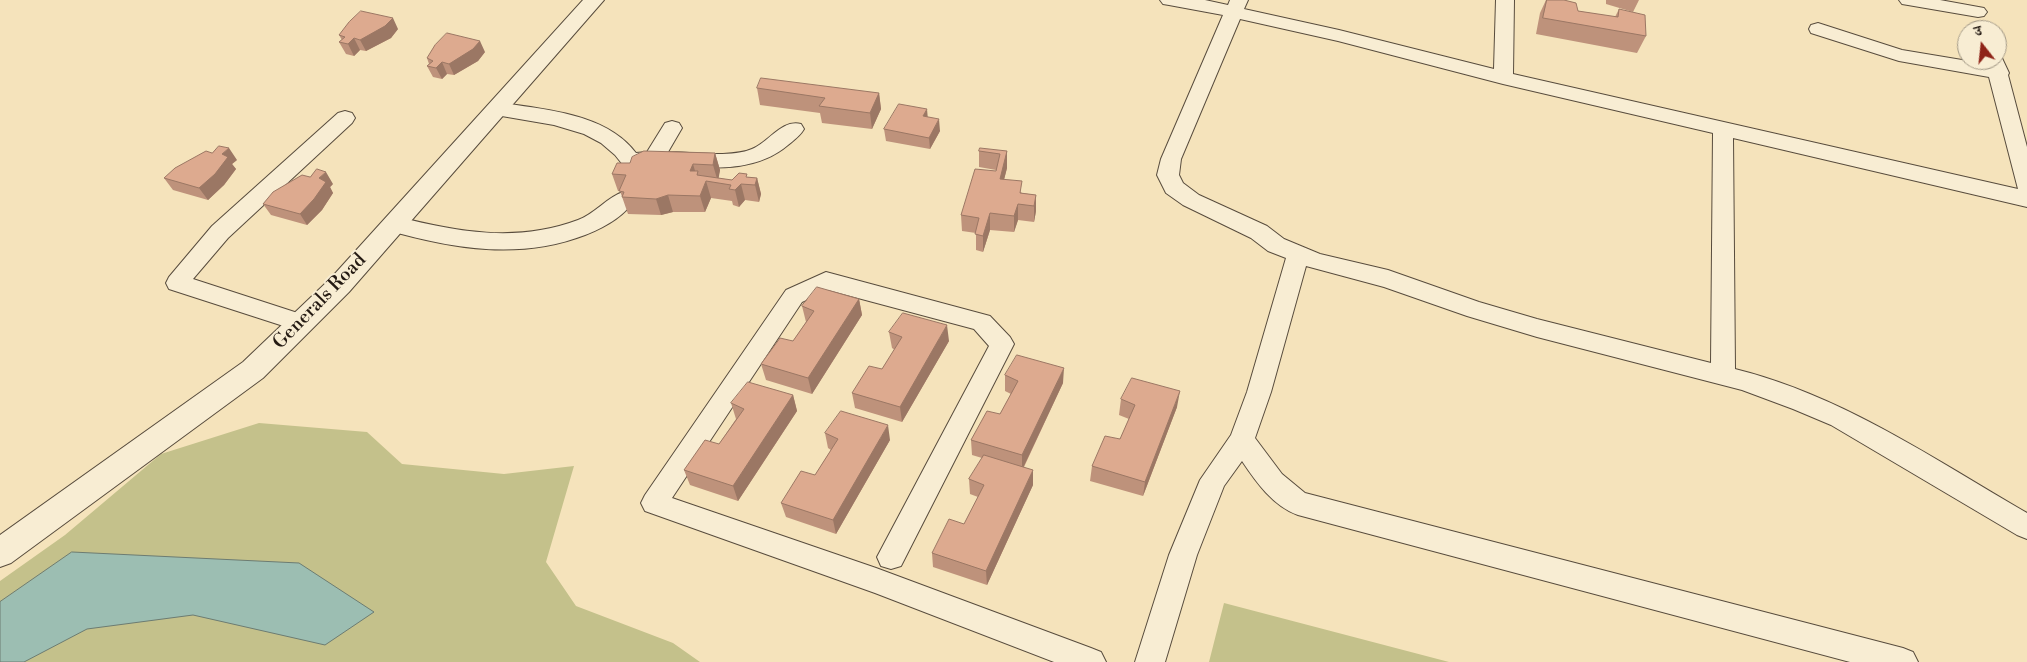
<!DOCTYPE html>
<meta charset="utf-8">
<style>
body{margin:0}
#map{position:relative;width:2027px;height:662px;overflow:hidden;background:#f5e3bb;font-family:"Libre Bodoni","Noto Serif Devanagari",serif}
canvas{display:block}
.north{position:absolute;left:1957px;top:20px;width:50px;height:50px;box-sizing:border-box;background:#f8edd3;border:1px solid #a39986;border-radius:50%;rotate:344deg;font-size:14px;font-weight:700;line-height:20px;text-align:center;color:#241a13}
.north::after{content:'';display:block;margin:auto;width:18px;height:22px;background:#8f2418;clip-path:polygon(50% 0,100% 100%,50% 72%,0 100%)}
</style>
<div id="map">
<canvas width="2027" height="662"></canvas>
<div class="north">उ</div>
</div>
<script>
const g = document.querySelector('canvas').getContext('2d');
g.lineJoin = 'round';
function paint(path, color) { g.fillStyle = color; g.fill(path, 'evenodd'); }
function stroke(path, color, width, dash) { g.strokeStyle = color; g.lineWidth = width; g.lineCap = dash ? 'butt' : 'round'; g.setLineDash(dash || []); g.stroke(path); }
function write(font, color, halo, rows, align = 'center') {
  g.font = font + ' "Libre Bodoni",serif'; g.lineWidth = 4; g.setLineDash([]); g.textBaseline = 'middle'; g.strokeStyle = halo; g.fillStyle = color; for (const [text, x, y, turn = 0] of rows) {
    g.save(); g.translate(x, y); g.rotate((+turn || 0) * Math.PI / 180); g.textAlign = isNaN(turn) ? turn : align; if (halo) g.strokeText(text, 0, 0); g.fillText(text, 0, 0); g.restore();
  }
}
paint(new Path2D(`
 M259,423L367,432L402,464L504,474L574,466L546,562L576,606L673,643L700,662H0V581L65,535L161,454Z
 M1224,603L1449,662H1209Z`), '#c4c18b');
const water = new Path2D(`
 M72,552L299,563L374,612L325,645L193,615L87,629L24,662H0V602Z`);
paint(water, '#9cbeb2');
stroke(water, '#6c7c72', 1);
const minor = new Path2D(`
 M1160,0H1205L1228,5L1230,0H1248L1244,9L1339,30L1494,69L1496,0H1514L1513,74L2018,189L1989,77L1899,61L1811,33L1809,29L1811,25L1818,23L1902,50L1986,64L1984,60H1997V55L2001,56L2009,73L2008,75L2027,147V207L1733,138L1735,369C1841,395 1934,459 2027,513V539L2017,535L1831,425L1793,409L1742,390L1537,337L1467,316L1384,287L1306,266L1271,392L1255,438L1282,474L1305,493L1903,648L1913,652L1918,662H1850L1298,515C1273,506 1256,482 1242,461L1224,486L1197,555L1165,662H1135L1169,555L1200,480L1231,435L1247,392L1286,258L1268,251L1251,238L1183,205L1166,193L1157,175L1161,159L1223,15L1169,5L1163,4ZM1240,19L1338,41L1503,84L1713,133L1711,363L1537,319L1479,302L1388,270L1320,254L1284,239L1267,226L1199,195L1183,183L1179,175L1181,159Z
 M1899,0H1940L1984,8L1987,12L1984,16L1978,17L1908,5L1902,4Z
 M497,102C543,110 605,112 636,153L647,152L665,123L672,121L679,123L682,128L668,152C691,152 731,158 752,149C769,142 782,119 801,124L804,129C800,136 794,140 788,145C748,179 692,164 644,167L641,170L634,172L627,170L615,155L601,143L584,134L554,125L490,114L487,109L490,104Z
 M345,111L352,113L355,118L352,123L228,238L193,279L310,317L314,323L310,329L302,332L169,289L166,283L169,277L212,226L338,113Z
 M623,192L631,195L634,200C624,217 603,228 585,235C520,260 453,249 387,230L384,224L387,218L395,216C456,232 517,243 578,220C595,214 607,197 623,192Z
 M826,272L990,316L1010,337L1014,344L901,566L891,569L881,566L877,557L989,346L974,329L828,290L802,302L672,498L876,568L1091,648L1101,652L1106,662H1054L875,593L645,511L641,503L645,495L786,290Z`);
const tertiary = new Path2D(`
 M583,0H604L349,292L263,378L11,563L0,567V535L243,362L331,278Z`);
stroke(minor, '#584c3d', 2);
stroke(tertiary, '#584c3d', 2);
paint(minor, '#f8edd3');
paint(tertiary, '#f8edd3');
paint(new Path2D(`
 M1546,0H1564L1578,11L1615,17L1619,9L1646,36L1637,53L1536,34L1540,13Z
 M1606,0H1639L1633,12L1606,4Z
 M398,29L391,38L366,51L360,50L354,56L346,54L339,42L342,40L339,35Z
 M485,52L478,61L454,75L447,74L442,79L433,77L427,66L429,64L427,58Z
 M757,88L879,93L881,109L872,129L822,123L820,113L760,105Z
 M928,117L940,131L930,149L886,141L884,129Z
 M979,151H1007V168L1004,179L1022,193L1036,195V211L1034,222L1018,220L1014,232L990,230L983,252L976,250V233L962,231L961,215L996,171V170L979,167Z
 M715,153L720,170L718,178L732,180L748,177L757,178L761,194L759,202L745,200L739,207L733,205L732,201L711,198L705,212H673L661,215L628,214L620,191H618L612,174L630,163Z
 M237,160L232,164L236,169L224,185L208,200L173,190L164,178Z
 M333,184L330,187L333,193L322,210L307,225L271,215L263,204Z
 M859,299L862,315L812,394L766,380L761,364L793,341L806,322L802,306Z
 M889,332L949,341L902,422L855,408L852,393L882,369L895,350L892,348Z
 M1005,375L1063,383L1024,467L1033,485L987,585L933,567L932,553L964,524L978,497L970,494L969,479L982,458L972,455L971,440L1000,414L1011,394L1005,391Z
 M793,395L797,411L738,501L690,485L684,470L719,444L736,419L731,403Z
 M1121,399L1177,407L1143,496L1090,481L1092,466L1120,439L1129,419L1119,415Z
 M825,433L890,440L836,534L786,517L781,503L815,475L831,450L828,448Z`), '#be927b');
paint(new Path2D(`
 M393,18L398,29L391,38L366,51L360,40Z
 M354,38L360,50L354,56L348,44Z
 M480,41L485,52L478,61L454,75L449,64Z
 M442,62L447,74L442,79L436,68Z
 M879,93L881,109L872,129L870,113Z
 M927,109L928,120L923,116Z
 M939,119L940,131L930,149L929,138Z
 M229,148L237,160L232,164L236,169L224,185L208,200L199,188L222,154Z
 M1007,151V168L1000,196V179Z
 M715,153L720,170L718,182L713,165Z
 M693,164L698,181L690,171Z
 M326,172L333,184L330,187L333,193L322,210L307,225L300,214L319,178Z
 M757,178L761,194L759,202L755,185Z
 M706,181L711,198L705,212L700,196Z
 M741,184L745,200L739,207L735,190Z
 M668,195L673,212L661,215L656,199Z
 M1036,195V211L1034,222V206Z
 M1018,204V220L1014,232V216Z
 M990,213V230L983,252V236Z
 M859,299L862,315L812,394L808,378Z
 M947,325L949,341L902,422L900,407Z
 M1064,368L1063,383L1022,470V455Z
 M1180,391L1177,407L1143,496L1145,482Z
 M793,395L797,411L738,501L733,486Z
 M888,425L890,440L836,534L833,520Z
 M1033,470V485L987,585L986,571Z`), '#9b7764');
const building = new Path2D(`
 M1547,0H1564L1576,3L1578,11L1618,17L1619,9L1645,15L1646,36L1543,18Z
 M361,11L393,18L385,26L360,40L354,38L348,44L339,42L345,37L339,35L349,22Z
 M447,33L480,41L473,49L449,64L442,62L436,68L427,66L433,61L427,58L435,45Z
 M761,78L879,93L870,113L819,106L825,98L757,88Z
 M899,104L927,109L923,116L939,119L929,138L884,129Z
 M219,146L229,148L222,154L228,157L215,174L199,188L164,178L175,168L206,151L212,153Z
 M980,148L1007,151L1000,179L1022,181L1020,193L1036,195L1034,206L1018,204L1014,216L990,213L983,236L975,234L979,218L961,215L975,169L996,171L1000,154L979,151Z
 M644,151L715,153L713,165L693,164L690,171H698L697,175L732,180L739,173L747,174L746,177L757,178L755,185L741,184L735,190L729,189L731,185L706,181L700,196L668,195L656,199L622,197L624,192L619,191L626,175L612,174L617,163H630L632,157Z
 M317,169L326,172L319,178L326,182L314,199L300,214L263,204L273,192L302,175L310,177Z
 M817,287L859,299L808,378L761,364L780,338L793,341L814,311L802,306Z
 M903,313L947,325L900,407L852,393L869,366L882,369L902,337L889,332Z
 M1017,355L1064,368L1022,455L971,440L987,411L1000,414L1018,381L1005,375Z
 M1132,378L1180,391L1145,482L1092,466L1105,436L1120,439L1135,405L1121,399Z
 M748,382L793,395L733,486L684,470L705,440L719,444L744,409L731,403Z
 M841,411L888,425L833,520L781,503L801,471L815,475L838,439L825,433Z
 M984,455L1033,470L986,571L932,553L949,519L964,524L984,485L969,479Z`);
paint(building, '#ddaa8f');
stroke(building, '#9b7764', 1);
write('19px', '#241a13', '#f8edd3', [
 ["Generals Road",320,302,-46]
]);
</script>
